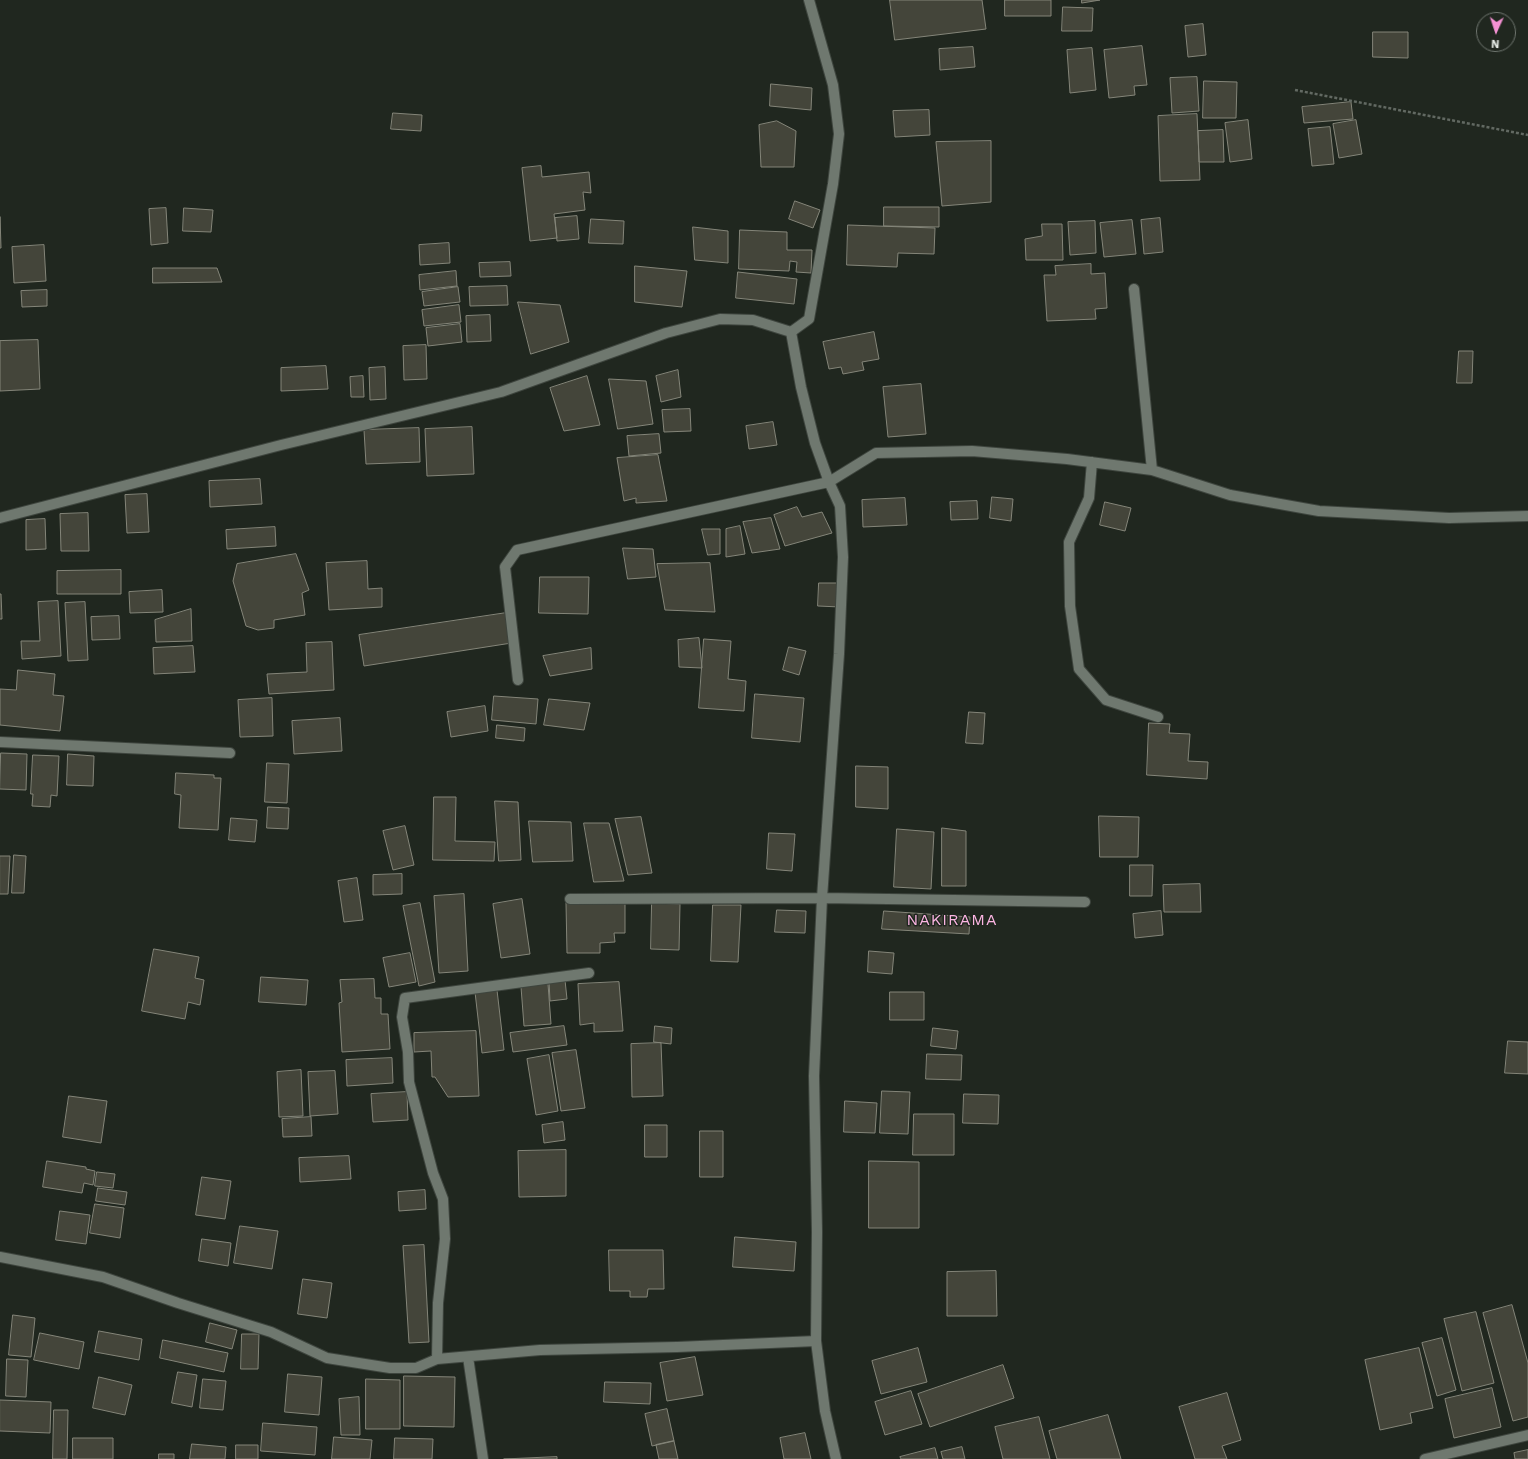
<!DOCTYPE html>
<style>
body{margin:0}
#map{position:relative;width:1528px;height:1459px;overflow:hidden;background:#20271f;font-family:"Work Sans",sans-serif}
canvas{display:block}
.north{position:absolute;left:1476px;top:12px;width:40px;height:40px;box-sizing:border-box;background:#20271f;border:1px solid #6f756f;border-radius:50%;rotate:183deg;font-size:11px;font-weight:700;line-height:16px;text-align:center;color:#e6ebe6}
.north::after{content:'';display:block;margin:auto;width:14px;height:18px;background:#f491d3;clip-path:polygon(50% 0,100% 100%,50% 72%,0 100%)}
</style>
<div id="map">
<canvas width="1528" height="1459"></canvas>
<div class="north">N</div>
</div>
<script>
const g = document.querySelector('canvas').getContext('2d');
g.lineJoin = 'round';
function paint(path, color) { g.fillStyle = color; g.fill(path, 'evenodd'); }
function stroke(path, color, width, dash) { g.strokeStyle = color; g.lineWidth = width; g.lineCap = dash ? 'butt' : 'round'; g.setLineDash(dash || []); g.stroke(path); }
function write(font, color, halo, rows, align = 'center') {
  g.font = font + ' "Work Sans",sans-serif'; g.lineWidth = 3; g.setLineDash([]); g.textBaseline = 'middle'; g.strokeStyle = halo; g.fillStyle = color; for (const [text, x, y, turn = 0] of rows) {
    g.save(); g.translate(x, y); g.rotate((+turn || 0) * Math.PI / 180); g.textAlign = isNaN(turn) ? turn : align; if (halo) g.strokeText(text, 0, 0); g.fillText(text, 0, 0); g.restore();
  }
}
const building = new Path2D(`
 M890,0H982L986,29L895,40Z
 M1005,0H1051V16H1005Z
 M1082,0H1100L1082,3Z
 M1063,7L1093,8L1092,31H1062Z
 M1203,24L1206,55L1188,57L1185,26Z
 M1373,32H1408V58L1373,57Z
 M1142,46L1147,85L1134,86L1135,95L1109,98L1104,50Z
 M973,47L975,67L940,70L939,49Z
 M1092,48L1096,90L1070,93L1067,50Z
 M1197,77L1199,111L1172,113L1170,78Z
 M1204,81L1237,82L1236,118H1203Z
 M771,84L812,88L811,110L770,106Z
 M1351,102L1353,119L1304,123L1302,107Z
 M929,110L930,135L895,137L893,111Z
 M393,113L422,115L421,131L391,129Z
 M1197,114L1200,180L1160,181L1158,116Z
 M1248,120L1252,159L1230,162L1225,123Z
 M1356,120L1362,154L1339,158L1333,124Z
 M777,121L796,131L794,167H761L759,125Z
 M1330,127L1334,164L1312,166L1308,129Z
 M1223,130L1224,162H1199L1198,131Z
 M991,141V202L942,206L936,142Z
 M541,166L542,177L589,172L591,193L583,192L585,210L554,214L557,238L530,241L522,168Z
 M795,201L820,210L813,228L789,219Z
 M884,207H939V227L884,226Z
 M166,208L168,243L151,245L149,209Z
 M184,208L213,210L211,232L183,231Z
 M577,216L579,239L557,241L555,218Z
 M0,217L1,248H0Z
 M1160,218L1163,252L1144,254L1141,220Z
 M591,219L624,221L623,244L589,243Z
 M1132,220L1136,254L1104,257L1100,223Z
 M1095,221L1096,253L1070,255L1068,222Z
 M1042,224H1062L1063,260H1026L1025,239L1042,236Z
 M848,225L935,228L934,254L898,253L897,267L847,265Z
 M693,227L728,231V263L695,260Z
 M740,230L787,232V250H812L811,273L796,272L797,262L790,261L789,271L739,269Z
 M449,243L450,263L420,265L419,245Z
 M44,245L46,281L14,283L12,247Z
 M510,262L511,276L480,277L479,263Z
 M1091,264V274L1105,273L1107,308L1095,309L1096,319L1047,321L1044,275H1056L1055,266Z
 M635,266L687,271L682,307L635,302Z
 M153,268H217L222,282L153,283Z
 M456,271L457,286L420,290L419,275Z
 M738,272L797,279L794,304L736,298Z
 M507,286L508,305L470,306L469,287Z
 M458,287L460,302L424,306L422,292Z
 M47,290V306L22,307L21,291Z
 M518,302L560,305L569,342L531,354Z
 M459,305L461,322L424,326L422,310Z
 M490,315L491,341L467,342L466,316Z
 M460,324L462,342L428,346L426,328Z
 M874,332L879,359L862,362L864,370L843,374L841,367L829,369L823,342Z
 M38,340L40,389L0,391V341Z
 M426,345L427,379L404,380L403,346Z
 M1459,351H1473L1472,383H1457Z
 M326,366L328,389L281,391V368Z
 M385,367L386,399L370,400L369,368Z
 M678,370L681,397L661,402L656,376Z
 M363,376L364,397H351L350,377Z
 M587,376L600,425L564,431L550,388Z
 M609,379L646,381L653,424L618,429Z
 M921,384L926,434L888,437L883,387Z
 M690,409L691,431L664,432L662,410Z
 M773,422L777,445L749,449L746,426Z
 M472,427L474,474L427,476L425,429Z
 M419,428L420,462L366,464L364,430Z
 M659,434L661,453L629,456L627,436Z
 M658,455L667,501L636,503V498L624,501L617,458Z
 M260,479L262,504L210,507L209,481Z
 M147,494L149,532L127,533L125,495Z
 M992,497L1013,499L1011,521L990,518Z
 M905,498L907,525L863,527L862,500Z
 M977,501L978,519L951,520L950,502Z
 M1105,502L1131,508L1125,531L1100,525Z
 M797,507L802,517L822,512L832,533L785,546L774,515Z
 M88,513L89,551H61L60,514Z
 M771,518L780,549L752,553L743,522Z
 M45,519L46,549L26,550V520Z
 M740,526L745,554L726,557V529Z
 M275,527L276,546L227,549L226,530Z
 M702,529H720V554L708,555Z
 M623,548L653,549L656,577L628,579Z
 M296,554L309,590L302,593L305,615L274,620V628L258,630L246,626L233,581L237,564Z
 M367,561L368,589L382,588V607L329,610L326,563Z
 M710,563L715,612L665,610L657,564Z
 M121,570V594H57V571Z
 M540,577H589L588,614L539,613Z
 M819,583H840V607L818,606Z
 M162,590L163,612L130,613L129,592Z
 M0,594H1L2,619H0Z
 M58,601L61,656L22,659L21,641H40L38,602Z
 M85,602L88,660L68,661L65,603Z
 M191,609L192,641L156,642L155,620Z
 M513,612L518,642L364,666L359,635Z
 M119,616L120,639L92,640L91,617Z
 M699,638L702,668L679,667L678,640Z
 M704,639L731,641L728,679L746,681L744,711L699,708Z
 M332,642L334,690L269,694L267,674L307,672L306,643Z
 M193,646L195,672L154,674L153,648Z
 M789,647L806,651L799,675L783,670Z
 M591,648L592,669L550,676L543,656Z
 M18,670L55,674L53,695L64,696L60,731L0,725V689L16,690Z
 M755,694L804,698L800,742L752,738Z
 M494,696L538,699L536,724L492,720Z
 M272,698L273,736L240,737L238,700Z
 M549,699L590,703L584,730L544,725Z
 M485,706L488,731L451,737L447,712Z
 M969,712L985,713L983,744L966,743Z
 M340,718L342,751L294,754L292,721Z
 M1149,723L1170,724L1169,733L1190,734L1188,761L1208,762L1207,779L1147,775Z
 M497,725L525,728L524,741L496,738Z
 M1,753L27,754L26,790L0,789Z
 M68,754L94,756L93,786L67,785Z
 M33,755L59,756L57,796L51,795L50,807L32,806L33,794H31Z
 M267,763L289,764L287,803L265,802Z
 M856,766L888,767V809L856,807Z
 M176,773L214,775V778H221L218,830L179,828L181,795L175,794Z
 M434,797H456L455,841L495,842L494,861L433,860Z
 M495,801L518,802L521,860L499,861Z
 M268,807L289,808L288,829L267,828Z
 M1099,816L1139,817L1138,857H1100Z
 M641,817L652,873L628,875L615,819Z
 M231,818L257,820L255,842L229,840Z
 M529,821L571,822L573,861L533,862Z
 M584,823H609L624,881L594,882Z
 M405,826L414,865L393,870L383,831Z
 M942,828L966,831V886H942Z
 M897,829L934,832L931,889L894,887Z
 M769,833L795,834L792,871L767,869Z
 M14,855L26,856L24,893H12Z
 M0,856H10L8,894H0Z
 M1130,865H1153L1152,896H1130Z
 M402,874V894L373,895V875Z
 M357,878L363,920L344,922L338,881Z
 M1200,884L1201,912H1164L1163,885Z
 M464,894L468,971L439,973L434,896Z
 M522,899L530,954L501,958L493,904Z
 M625,902V933H614L615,942L600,943V953H567L566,903Z
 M420,903L435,982L419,986L403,906Z
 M652,903L680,904L679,950L651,949Z
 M713,905H741L738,962L711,961Z
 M777,910L806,911L805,933L775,932Z
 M884,911L970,917L969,934L882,929Z
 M1161,911L1163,935L1135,938L1133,914Z
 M154,949L199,957L195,978L204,980L200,1005L188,1002L185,1019L142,1011Z
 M869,951L894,953L892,974L868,972Z
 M410,953L416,982L389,987L383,958Z
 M261,977L308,980L306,1005L259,1002Z
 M374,979L375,998H381V1014H388L390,1049L342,1052L339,1003L342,1002L340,980Z
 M565,980L567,999L550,1001L549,981Z
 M619,982L623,1031L594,1032V1023L580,1025L578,984Z
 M548,984L551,1024L524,1026L521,987Z
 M497,990L504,1050L482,1053L475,992Z
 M890,992H924V1020H890Z
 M564,1026L567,1045L513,1052L510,1033Z
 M655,1026L672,1028L671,1044L654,1042Z
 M933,1028L958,1031L956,1049L931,1046Z
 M476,1031L479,1096L448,1097L435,1077H432L431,1051L414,1052V1033Z
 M1508,1041L1528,1042V1074L1505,1073Z
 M661,1043L663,1096L632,1097L631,1044Z
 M576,1050L585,1108L561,1111L552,1053Z
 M927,1054L962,1055L961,1080L926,1079Z
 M549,1055L558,1111L536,1115L527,1059Z
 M392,1058L393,1083L347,1086L346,1060Z
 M301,1070L303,1116L279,1117L277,1072Z
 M335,1071L338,1114L310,1116L308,1072Z
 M882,1091L910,1092L908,1134L880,1133Z
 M407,1092L408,1120L373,1122L371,1094Z
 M964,1094L999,1095L998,1124L963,1123Z
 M69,1096L107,1101L101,1143L63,1137Z
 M845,1101L877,1103L875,1133L844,1132Z
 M914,1114H954V1155H913Z
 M311,1117L312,1136L283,1137L282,1119Z
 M563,1122L565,1140L544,1143L542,1125Z
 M645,1125H667V1157H645Z
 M700,1131H723V1177H700Z
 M566,1150V1196L519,1197L518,1151Z
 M349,1156L351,1179L300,1182L299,1158Z
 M47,1161L86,1167V1169L95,1171L93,1185L84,1183L82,1193L43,1187Z
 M869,1161L919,1162V1228H869Z
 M97,1172L115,1174L113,1188L95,1186Z
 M202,1177L231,1181L225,1219L196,1215Z
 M98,1188L127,1192L125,1205L96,1201Z
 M425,1190L426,1209L399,1211L398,1192Z
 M95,1204L124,1208L120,1238L90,1233Z
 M60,1211L90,1215L86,1244L56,1240Z
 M240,1226L278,1231L272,1269L234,1263Z
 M735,1237L796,1242L794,1271L733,1267Z
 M202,1239L231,1243L228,1266L199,1261Z
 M424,1245L429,1342L409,1343L403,1246Z
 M609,1250H663L664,1289H648L647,1297H630V1291H610Z
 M996,1271L997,1316H947V1272Z
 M303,1279L332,1283L327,1318L298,1314Z
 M1512,1305L1528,1363V1417L1513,1421L1483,1313Z
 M1476,1312L1494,1383L1462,1391L1444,1319Z
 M13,1315L35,1318L31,1357L9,1355Z
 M210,1323L237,1330L232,1349L206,1342Z
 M99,1331L142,1339L139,1360L95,1352Z
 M40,1333L84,1342L79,1369L34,1360Z
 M242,1334H259L258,1369H241Z
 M1442,1338L1456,1390L1437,1396L1422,1343Z
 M163,1340L228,1353L224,1372L160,1358Z
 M918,1348L927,1382L881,1394L872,1361Z
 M1419,1348L1433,1408L1410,1413L1412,1423L1380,1430L1365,1360Z
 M695,1357L703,1395L667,1401L660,1363Z
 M7,1359L28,1360L26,1397L6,1396Z
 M1003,1365L1014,1398L930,1427L918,1394Z
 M178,1372L197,1375L192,1407L172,1403Z
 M288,1374L322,1377L319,1415L285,1412Z
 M404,1376L455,1377L454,1427L404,1426Z
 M99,1377L132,1385L125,1415L93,1408Z
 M203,1379L226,1381L223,1410L200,1408Z
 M366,1379L400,1380V1429H366Z
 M605,1382L651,1383L650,1404L604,1402Z
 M1492,1388L1501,1427L1454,1438L1445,1399Z
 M911,1391L922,1424L885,1435L875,1402Z
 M1227,1393L1241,1440L1222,1446L1227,1459H1195L1179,1407Z
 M359,1397L360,1435H341L339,1399Z
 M0,1400L51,1402L50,1433L0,1431Z
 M667,1409L674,1441L652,1446L645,1414Z
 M54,1410H68L67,1459H53Z
 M1108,1415L1121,1459H1057L1049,1431Z
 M1039,1417L1050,1459H1003L995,1427Z
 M263,1423L317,1427L315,1455L261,1451Z
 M805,1433L811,1459H784L780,1438Z
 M334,1437L372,1440L370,1459H332Z
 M73,1438H113V1459H73Z
 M395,1438L433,1439L432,1459H394Z
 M674,1441L678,1459H659L656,1445Z
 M192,1444L226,1447L225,1459H190Z
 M236,1445H258V1459H236Z
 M962,1447L965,1459H943L941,1452Z
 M935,1448L938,1459H901L900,1457Z
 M1528,1450V1459H1515L1514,1453Z
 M159,1454H174V1459H159Z
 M557,1457V1459H504Z`);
paint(building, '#44453a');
stroke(building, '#848579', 1);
const minor = new Path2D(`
 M809,0L833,85L839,134L833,184L809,319L791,332L801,387L815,443L829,482L840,506L843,557L839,654L822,898L814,1076L817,1232L816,1341L825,1411L836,1459
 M1134,289L1152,470
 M1092,462L1089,498L1069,542L1070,606L1079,669L1106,700L1158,717
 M0,518L281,445L501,392L666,333L720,319L753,320L791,332
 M518,680L505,567L517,550L829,482L876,453L972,451L1067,459L1152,470L1230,495L1319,511L1449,518L1528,516
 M0,742L230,753
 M570,899L822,898L1085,902
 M0,1257L103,1277L178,1303L271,1332L327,1358L390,1368H416L437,1359L540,1350L677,1347L816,1341
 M468,1357L483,1459
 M437,1359L438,1303L445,1239L443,1199L433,1173L409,1082L408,1052L402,1017L405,998L589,973
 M1425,1459L1528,1435`);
stroke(minor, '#3e453e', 12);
stroke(new Path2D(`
 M1295,90L1528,135`), '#626962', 2.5, [3, 2]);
stroke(minor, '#6f786f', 10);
g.letterSpacing = '1px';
write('16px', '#fcb5e3', '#20271f', [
 ["NAKIRAMA",952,920]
]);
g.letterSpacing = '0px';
</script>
